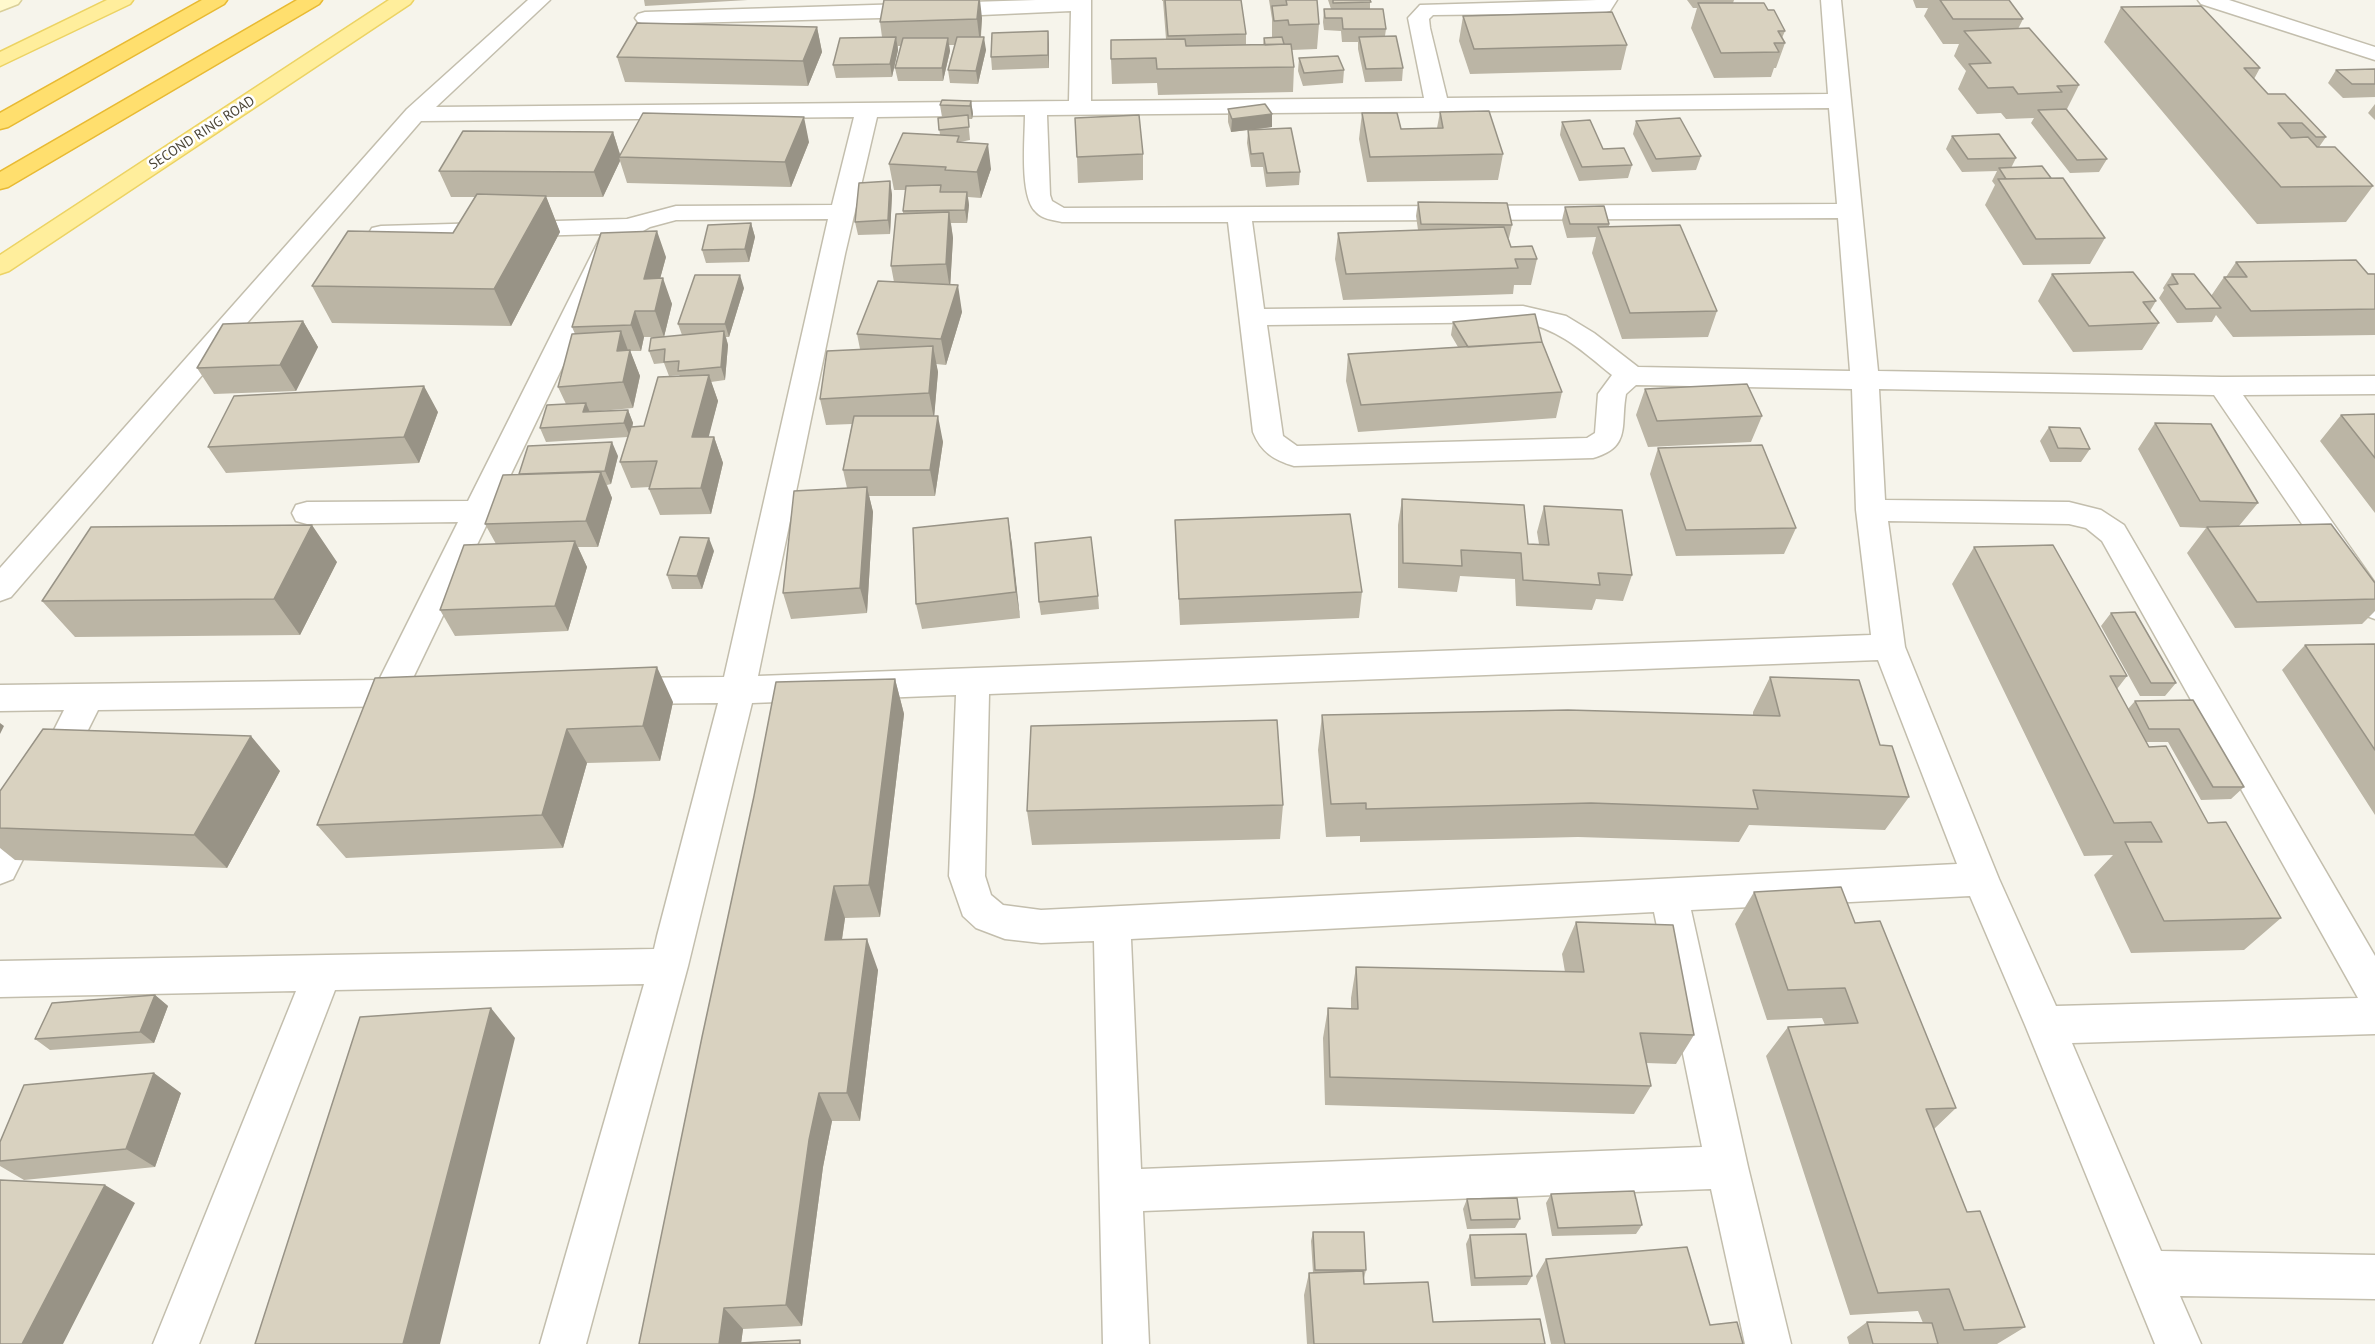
<!DOCTYPE html>
<style>
body{margin:0}
canvas{display:block;background:#f6f4eb}
</style>
<canvas width="2375" height="1344"></canvas>
<script>
const g = document.querySelector('canvas').getContext('2d');
g.lineJoin = 'round';
function stroke(path, color, width, dash) { g.strokeStyle = color; g.lineWidth = width; g.lineCap = dash ? 'butt' : 'round'; g.setLineDash(dash || []); g.stroke(path); }
function paint(path, color) { g.fillStyle = color; g.fill(path, 'evenodd'); }
function write(font, color, halo, rows, align = 'center') {
  g.font = font + ' "PT Sans",sans-serif'; g.lineWidth = 5; g.setLineDash([]); g.textBaseline = 'middle'; g.strokeStyle = halo; g.fillStyle = color; for (const [text, x, y, turn = 0] of rows) {
    g.save(); g.translate(x, y); g.rotate((+turn || 0) * Math.PI / 180); g.textAlign = isNaN(turn) ? turn : align; if (halo) g.strokeText(text, 0, 0); g.fillText(text, 0, 0); g.restore();
  }
}
const street = new Path2D(`
 M528,0H550L436,107L1069,101L1071,11L959,16L645,24L638,22L635,18L638,14L645,12L1036,0H1091V101L1424,98L1408,18L1420,5L1597,0H1617L1610,11L1603,13L1433,15L1429,19L1430,28L1447,98L1828,94L1821,0H1841L1878,371L2222,377L2375,376V394L2243,395L2375,583V619L2364,615L2214,395L1879,389L1885,500L2069,502L2101,510L2124,525L2375,956V1034L2072,1043L2161,1251L2375,1255V1299L2180,1296L2201,1344H2155L2025,1025L1970,896L1691,910L1748,1167L1791,1344H1745L1711,1189L1143,1211L1149,1344H1103L1094,941L1041,943L1005,939L976,928L963,916L949,876L956,695L752,703L688,966L586,1344H540L644,984L335,990L199,1344H153L296,991L0,997V961L654,949L657,936L718,703L622,704L610,700L605,691L610,682L622,678L724,677L828,219L676,220L650,227L622,243L412,680L427,684L432,693L427,702L415,706L98,710L63,780L51,784L39,780L34,770L64,710L0,711V685L379,680L458,522L307,524L296,521L292,513L296,505L307,502L468,501L602,234L381,240L372,238L369,233L372,228L381,226L627,219L676,206L832,205L854,117L421,121L11,597L0,601V568L407,109ZM1829,108L1837,204L1064,208L1052,201L1050,195L1047,115ZM1025,115C1025,138 1019,197 1036,212C1042,219 1053,220 1062,222H1228L1253,432C1261,452 1274,460 1294,466L1593,458C1632,447 1620,425 1626,394L1636,385L1852,389L1856,510L1871,635L758,676L845,254L877,117ZM1838,218L1850,371L1638,367L1594,333L1566,316L1523,306L1264,309L1252,221ZM1523,322C1562,331 1581,350 1612,375L1598,394L1595,433L1587,438L1297,446L1283,436L1267,325ZM1888,521L2069,524L2086,528L2102,541L2358,998L2056,1006L1999,879L1905,647ZM1878,660L1957,864L1041,910L1003,905L991,895L985,876L989,694ZM1654,912L1702,1147L1141,1169L1131,939Z
 M2198,0H2229L2375,47V60L2201,4Z
 M28,798L41,802L46,813L13,879L0,884V832L15,802Z`);
const secondary = new Path2D(`
 M0,0H21L18,4L0,11Z`);
const primary = new Path2D(`
 M107,0H133L130,4L0,66V52Z
 M389,0H413L410,4L9,271L0,274V255Z`);
const highway = new Path2D(`
 M202,0H227L224,4L8,127L0,129V113Z
 M297,0H322L319,4L8,187L0,189V172Z`);
stroke(street, '#c3bead', 3);
stroke(secondary, '#d9cf99', 3);
stroke(primary, '#ecd364', 3);
stroke(highway, '#e8ba33', 3);
paint(street, '#fff');
paint(secondary, '#fff9cd');
paint(primary, '#ffee9c');
paint(highway, '#ffdf6e');
paint(new Path2D(`
 M644,0H748L645,6Z
 M1162,0H1244H1241L1246,34V45H1263L1264,38L1272,37V19L1269,0H1317L1319,24L1317,49L1292,50L1294,67L1293,92L1158,95L1157,83L1112,84L1111,59L1166,39L1163,1H1162Z
 M1328,0H1370V9L1386,29L1385,36L1403,68L1402,81L1365,82L1358,49V42H1342L1341,31L1324,30L1323,22L1324,9H1331Z
 M1687,0H1734L1733,3L1768,10L1785,31L1782,38L1785,43L1776,68H1774L1771,77L1714,78L1691,28L1697,8H1693Z
 M1913,0H2009L2023,19L2018,29L2079,85L2067,109L2107,159L2099,172L2070,173L2031,123L2034,118L2006,119L2001,113L1977,114L1958,89L1966,71L1954,56L1959,44H1943L1924,16L1928,8H1916Z
 M2121,7L2260,68L2254,79L2268,94L2326,137L2319,147L2373,186L2346,222L2257,224L2104,42Z
 M1463,16L1627,45L1621,70L1470,74L1459,41Z
 M982,18L981,37L986,50L978,84L950,83L948,70L955,45H949L950,51L943,81H898L895,68L901,46H898V50L892,77L836,78L833,65L882,37L880,22Z
 M817,27L822,52L808,86L625,82L617,57Z
 M1049,44V68L992,70L991,57Z
 M1299,58L1344,70L1343,83L1303,86L1298,71Z
 M2375,69V97L2343,98L2328,83L2336,70Z
 M971,101L973,114L972,119H968L970,140L960,142L991,169L981,198L968,197L969,205L967,223H951L953,238L950,285L962,312L946,365L936,364L938,372L934,416L943,442L935,496H869L873,512L867,613L791,619L783,593L847,488L843,470L852,424L826,425L820,399L860,349L857,334L894,282L891,266L903,214V211L906,190H894L889,164L940,135L938,118L942,117L940,105Z
 M2375,104V120L2368,113Z
 M1228,109L1272,127L1252,130L1300,172L1299,185L1266,187L1263,167H1251L1247,143L1248,130L1231,132L1228,122Z
 M1440,112L1503,154L1498,180L1367,182L1359,139L1362,113L1401,129L1437,128Z
 M1636,121L1701,156L1696,170L1652,172L1633,134Z
 M1562,122L1603,149L1632,165L1628,178L1579,181L1560,135Z
 M613,132L620,154L809,142L791,187L627,183L620,161L603,197H546L560,232L511,326L332,323L312,286L453,233L475,197H451L439,171Z
 M1952,136L2016,158L2011,168L2051,178L2105,238L2090,264L2023,265L1985,205L1995,185L1992,181L1997,171L1962,172L1946,149Z
 M1143,154V180L1078,183L1077,157Z
 M890,181L892,195L890,234L858,235L855,222Z
 M1418,202L1512,225L1509,238H1508L1511,247L1537,259L1531,285H1514L1513,294L1343,300L1335,259L1338,233L1418,230L1416,216Z
 M1565,207L1609,224V227L1717,311L1708,337L1622,339L1592,253L1596,237L1567,238L1562,220Z
 M751,223L755,237L749,262L706,263L702,250Z
 M666,257L660,278L672,304L664,337H644L641,351H630L640,376L633,408L589,412L628,410L633,423L632,427L644,426L680,376L679,375L669,376L664,363L654,364L649,351L682,335L678,324L744,288L729,337H726L728,345L725,380L711,382L718,401L708,437H714L723,463L711,514L660,515L649,489L650,487L631,488L620,462L628,437L546,442L540,428L566,404L558,387L575,334L572,327Z
 M2236,262L2375,274V335L2233,337L2216,315L2212,322L2177,323L2159,298L2164,290L2163,288L2172,274L2211,296L2224,277H2226Z
 M2052,274L2156,301L2150,311L2159,323L2142,350L2073,352L2038,301Z
 M303,321L318,347L296,391L214,394L197,368Z
 M1453,322L1542,342L1562,392L1556,418L1358,432L1346,381L1348,354L1458,347L1451,335Z
 M1645,389L1762,416L1751,442L1648,447L1636,415Z
 M438,412L419,463L226,473L208,447Z
 M2375,414V513L2320,441L2341,415Z
 M2155,423L2258,503L2239,526L2375,583V611L2362,624L2235,628L2187,553L2206,528L2180,527L2138,449Z
 M2049,427L2090,449L2081,462H2050L2040,441Z
 M1658,448L1796,528L1784,554L1676,556L1650,474Z
 M618,456L611,484L607,485L612,498L598,547H578L587,567L568,631L455,636L440,610L496,544L485,524L519,474Z
 M1402,499L1528,544H1539L1537,532L1544,506L1632,575L1623,601L1596,599L1592,610L1516,606L1515,579L1460,576L1457,592L1398,588V525Z
 M1008,518L1020,618L922,629L916,604Z
 M1175,520L1362,592L1359,618L1180,625L1176,545Z
 M1974,547L2127,676L2117,689L2128,709L2135,701L2193,700L2244,787L2231,799L2201,800L2168,742H2146L2149,747L2281,918L2244,950L2131,953L2094,875L2113,855L2084,856L1952,584Z
 M714,551L702,589H672L667,575Z
 M337,562L300,635L75,637L42,601Z
 M1098,596L1099,609L1041,615L1039,602Z
 M2111,613L2176,683L2165,696H2140L2101,626Z
 M2375,644V815L2282,670L2305,645Z
 M1770,677L1880,745L1909,797L1885,830L1749,825L1739,842L1578,837L1360,842V836L1326,837L1318,750L1322,715H1753V712Z
 M375,678L673,702L660,761L587,763L563,848L346,858L317,825Z
 M895,679L904,714L880,917L845,918L842,940L878,970L860,1121H832L823,1167L802,1326L743,1329L741,1343L803,1344H639Z
 M280,771L227,868L15,860L0,848V791Z
 M1283,805L1280,839L1032,845L1027,811Z
 M1754,892L1855,923L1956,1108L1934,1129L1967,1212L2025,1327L1997,1344H1849L1847,1337L1867,1322L1923,1323L1918,1311L1850,1315L1766,1056L1788,1027L1825,1025L1822,1018L1767,1020L1735,924Z
 M1576,922L1694,1035L1676,1064L1646,1063L1651,1086L1634,1114L1325,1105L1323,1038L1328,1008L1351,1009V998L1356,967L1565,972L1562,954Z
 M155,995L168,1006L154,1043L50,1050L35,1039Z
 M181,1093L155,1167L24,1180L0,1166V1142Z
 M1551,1194L1642,1225L1636,1234L1552,1236L1546,1203Z
 M1467,1199L1520,1219L1515,1228L1467,1229L1463,1209Z
 M1313,1232L1366,1270L1364,1278V1284L1433,1322L1545,1344H1307L1304,1295L1309,1273H1313L1311,1241Z
 M1470,1235L1532,1276L1527,1285L1471,1286L1466,1244Z
 M1546,1259L1710,1325L1743,1344H1551L1536,1276Z`), '#bbb5a5');
paint(new Path2D(`
 M979,0H980L982,18L980,44L977,19Z
 M817,27L822,52L808,86L803,61Z
 M1048,31L1049,44V68L1048,55Z
 M896,37L898,50L892,77L890,64Z
 M984,37L986,50L978,84L976,71Z
 M948,38L950,51L943,81L942,68Z
 M971,101L973,114L972,119L970,106Z
 M1272,114V127L1231,132L1232,119Z
 M804,117L809,142L791,187L785,162Z
 M613,132L621,158L619,157L620,161L603,197L594,172Z
 M988,144L991,169L981,198L977,172Z
 M890,181L892,195L890,234L888,220Z
 M967,192L969,205L967,223L965,210Z
 M546,196L560,232L511,326L494,289Z
 M949,212L953,238L950,290L946,264Z
 M751,223L755,237L749,262L745,249Z
 M657,231L666,257L653,305L644,279Z
 M740,275L744,288L729,337L725,324Z
 M663,278L672,304L664,337L655,311Z
 M958,285L962,312L946,365L941,339Z
 M635,311L644,337L641,351L631,325Z
 M303,321L318,347L296,391L280,365Z
 M621,331L629,353L630,350L640,376L633,408L623,382L617,351Z
 M724,331L728,345L725,380L721,367Z
 M933,346L938,372L934,419L929,393Z
 M709,375L718,401L702,463L692,437Z
 M424,386L438,412L419,463L404,437Z
 M586,403L592,417L589,426L583,412Z
 M628,410L633,423L630,437L624,423Z
 M938,416L943,442L935,496L930,470Z
 M714,437L723,463L711,514L701,488Z
 M612,442L618,456L611,484L605,471Z
 M601,472L612,498L598,547L586,521Z
 M867,487L873,512L867,613L860,588Z
 M1008,518L1012,544L1020,618L1016,592Z
 M312,525L337,562L300,635L274,599Z
 M709,538L714,551L702,589L697,576Z
 M575,541L587,567L568,631L555,606Z
 M657,667L673,702L660,761L643,726Z
 M895,679L904,714L880,917L869,885Z
 M0,723L4,726L0,734Z
 M567,729L587,763L563,848L542,815Z
 M251,736L280,771L227,868L194,835Z
 M834,886L845,918L837,972L825,940Z
 M867,939L878,970L860,1121L847,1093Z
 M155,995L168,1006L154,1043L140,1032Z
 M491,1008L515,1038L440,1344H403Z
 M154,1073L181,1093L155,1167L126,1149Z
 M819,1093L832,1121L823,1167L802,1326L786,1305L809,1140Z
 M105,1185L135,1203L63,1344H22Z
 M724,1308L743,1329L741,1344H719Z`), '#989386');
const building = new Path2D(`
 M884,0H979L977,19L880,22Z
 M1165,0H1241L1246,34L1168,36Z
 M1286,0H1317L1319,24L1289,25L1288,20L1274,21L1272,6L1287,5Z
 M1333,0H1370L1371,2L1333,3Z
 M1940,0H2009L2023,19H1953Z
 M1698,3H1764L1768,10H1774L1785,31H1778L1785,43H1774L1779,52L1721,53Z
 M2201,6L2260,68H2244L2268,94H2285L2326,137H2316L2302,123H2278L2291,138L2308,137L2317,147H2335L2373,186L2281,187L2121,7Z
 M1324,9H1383L1386,29H1343L1342,18H1325Z
 M1612,12L1627,45L1474,49L1463,16Z
 M637,23L817,27L803,61L617,57Z
 M2029,28L2079,85L2057,86L2062,92L2018,94L2013,87L1988,88L1969,64L1991,63L1964,31Z
 M1048,31V55L991,57L992,33Z
 M1396,36L1403,68L1366,69L1359,37Z
 M896,37L890,64L833,65L840,38Z
 M957,37H984L976,71L948,70Z
 M1282,37L1284,44L1265,45L1264,38Z
 M903,38H948L942,68H895Z
 M1185,39L1186,46L1291,44L1294,67L1157,69L1156,58L1111,59V40Z
 M1338,56L1344,70L1304,73L1299,58Z
 M2375,69V84H2352L2336,70Z
 M942,100L971,101L970,106L940,105Z
 M1265,104L1272,114L1232,119L1228,109Z
 M2066,109L2107,159L2077,160L2038,110Z
 M1489,111L1503,154L1370,157L1362,113H1397L1401,129L1443,128L1440,112Z
 M643,113L804,117L785,162L619,157Z
 M968,115L969,127L939,130L938,118Z
 M1139,115L1143,154L1077,157L1075,118Z
 M1680,118L1701,156L1656,159L1636,121Z
 M1590,120L1603,149L1624,148L1632,165L1582,167L1562,122Z
 M1291,128L1300,172L1267,173L1263,153L1251,154L1248,130Z
 M463,131L613,132L594,172L439,171Z
 M903,133L959,136L957,142L988,144L977,172L945,170L946,167L889,164Z
 M1999,134L2016,158L1968,159L1952,136Z
 M2042,166L2051,178L2006,179L1999,168Z
 M2063,178L2105,238L2036,239L1998,179Z
 M890,181L888,220L855,222L859,183Z
 M941,185L940,192H967L965,210L903,211L906,186Z
 M477,194L546,196L494,289L312,286L348,231L453,233Z
 M1418,202L1507,203L1512,225L1421,224Z
 M1604,206L1609,224H1570L1565,207Z
 M949,212L946,264L891,266L896,214Z
 M751,223L745,249L702,250L708,225Z
 M1680,225L1717,311L1630,313L1598,227Z
 M1504,227L1511,247L1532,246L1537,259H1515L1518,268L1346,274L1338,233Z
 M657,231L644,279L663,278L655,311H635L631,325L572,327L601,233Z
 M2356,260L2368,274H2375V309L2251,311L2224,277H2247L2236,262Z
 M2133,272L2156,301L2143,302L2159,323L2089,326L2052,274Z
 M2172,274H2194L2221,308L2186,309L2168,285L2178,284Z
 M695,275H740L725,324H678Z
 M878,281L958,285L941,339L857,334Z
 M1535,314L1542,342L1468,347L1453,322Z
 M303,321L280,365L197,368L223,324Z
 M621,331L617,351L630,350L623,382L558,387L572,334Z
 M724,331L721,367L678,371L679,361L664,362L665,349L649,351L651,338Z
 M1542,342L1562,392L1361,405L1348,354Z
 M933,346L929,393L820,399L827,351Z
 M709,375L692,437H714L701,488L649,489L657,461L620,462L631,427L644,426L658,377Z
 M1747,384L1762,416L1657,421L1645,389Z
 M424,386L404,437L208,447L234,396Z
 M586,403L583,412L628,410L624,423L540,428L547,405Z
 M2375,414V458L2341,415Z
 M854,416H938L930,470H843Z
 M2155,423L2211,424L2258,503L2200,501Z
 M2049,427L2080,428L2090,449L2058,448Z
 M612,442L605,471L519,474L528,446Z
 M1762,445L1796,528L1686,530L1658,448Z
 M601,472L586,521L485,524L503,475Z
 M867,487L860,588L783,593L794,491Z
 M1402,499L1524,505L1528,544L1549,545L1544,506L1622,510L1632,575L1598,573L1600,585L1523,580L1521,553L1461,550L1462,566L1403,563Z
 M1350,514L1362,592L1179,599L1175,520Z
 M1008,518L1016,592L916,604L913,528Z
 M2331,524L2375,583V599L2257,602L2207,527Z
 M312,525L274,599L42,601L91,527Z
 M680,537L709,538L697,576L667,575Z
 M1091,537L1098,596L1039,602L1035,543Z
 M575,541L555,606L440,610L464,545Z
 M2053,545L2127,676H2110L2149,747L2166,746L2208,823L2226,822L2281,918L2164,921L2125,842H2162L2151,822L2114,823L1974,547Z
 M2135,612L2176,683H2151L2111,613Z
 M2375,644V750L2305,645Z
 M657,667L643,726L567,729L542,815L317,825L375,678Z
 M1770,677L1859,680L1880,745L1892,746L1909,797L1753,790L1758,809L1591,803L1366,809V803L1331,804L1322,715L1568,710L1780,716Z
 M895,679L869,885L834,886L825,940L867,939L847,1093H819L809,1140L786,1305L724,1308L719,1344L800,1340V1344H639L702,1037L754,796L776,682Z
 M2193,700L2244,787H2213L2179,729H2149L2135,701Z
 M1277,720L1283,805L1027,811L1031,726Z
 M43,729L251,736L194,835L0,828V791Z
 M1841,887L1855,923L1880,921L1956,1108L1926,1109L1967,1212L1980,1211L2025,1327L1964,1330L1949,1289L1878,1293L1788,1027L1858,1023L1845,988L1788,990L1754,892Z
 M1576,922L1673,925L1694,1035L1640,1033L1651,1086L1330,1077L1328,1008L1358,1009L1356,967L1584,972Z
 M155,995L140,1032L35,1039L52,1003Z
 M491,1008L403,1344H255L360,1017Z
 M154,1073L126,1149L0,1161V1142L24,1085Z
 M0,1180L105,1185L22,1344H0Z
 M1634,1191L1642,1225L1558,1228L1551,1194Z
 M1517,1198L1520,1219L1471,1220L1467,1199Z
 M1313,1232H1364L1366,1270H1315Z
 M1526,1234L1532,1276L1475,1278L1470,1235Z
 M1687,1247L1710,1325L1737,1322L1743,1344H1565L1546,1259Z
 M1363,1271L1364,1284L1428,1282L1433,1322L1540,1319L1545,1344H1314L1309,1273Z
 M1867,1322L1932,1323L1938,1344H1873Z`);
paint(building, '#d9d2c0');
stroke(building, '#989386', 1.5);
write('14px', '#4c4638', '#fff', [
 ["SECOND RING ROAD",202,133,-33]
]);
</script>
